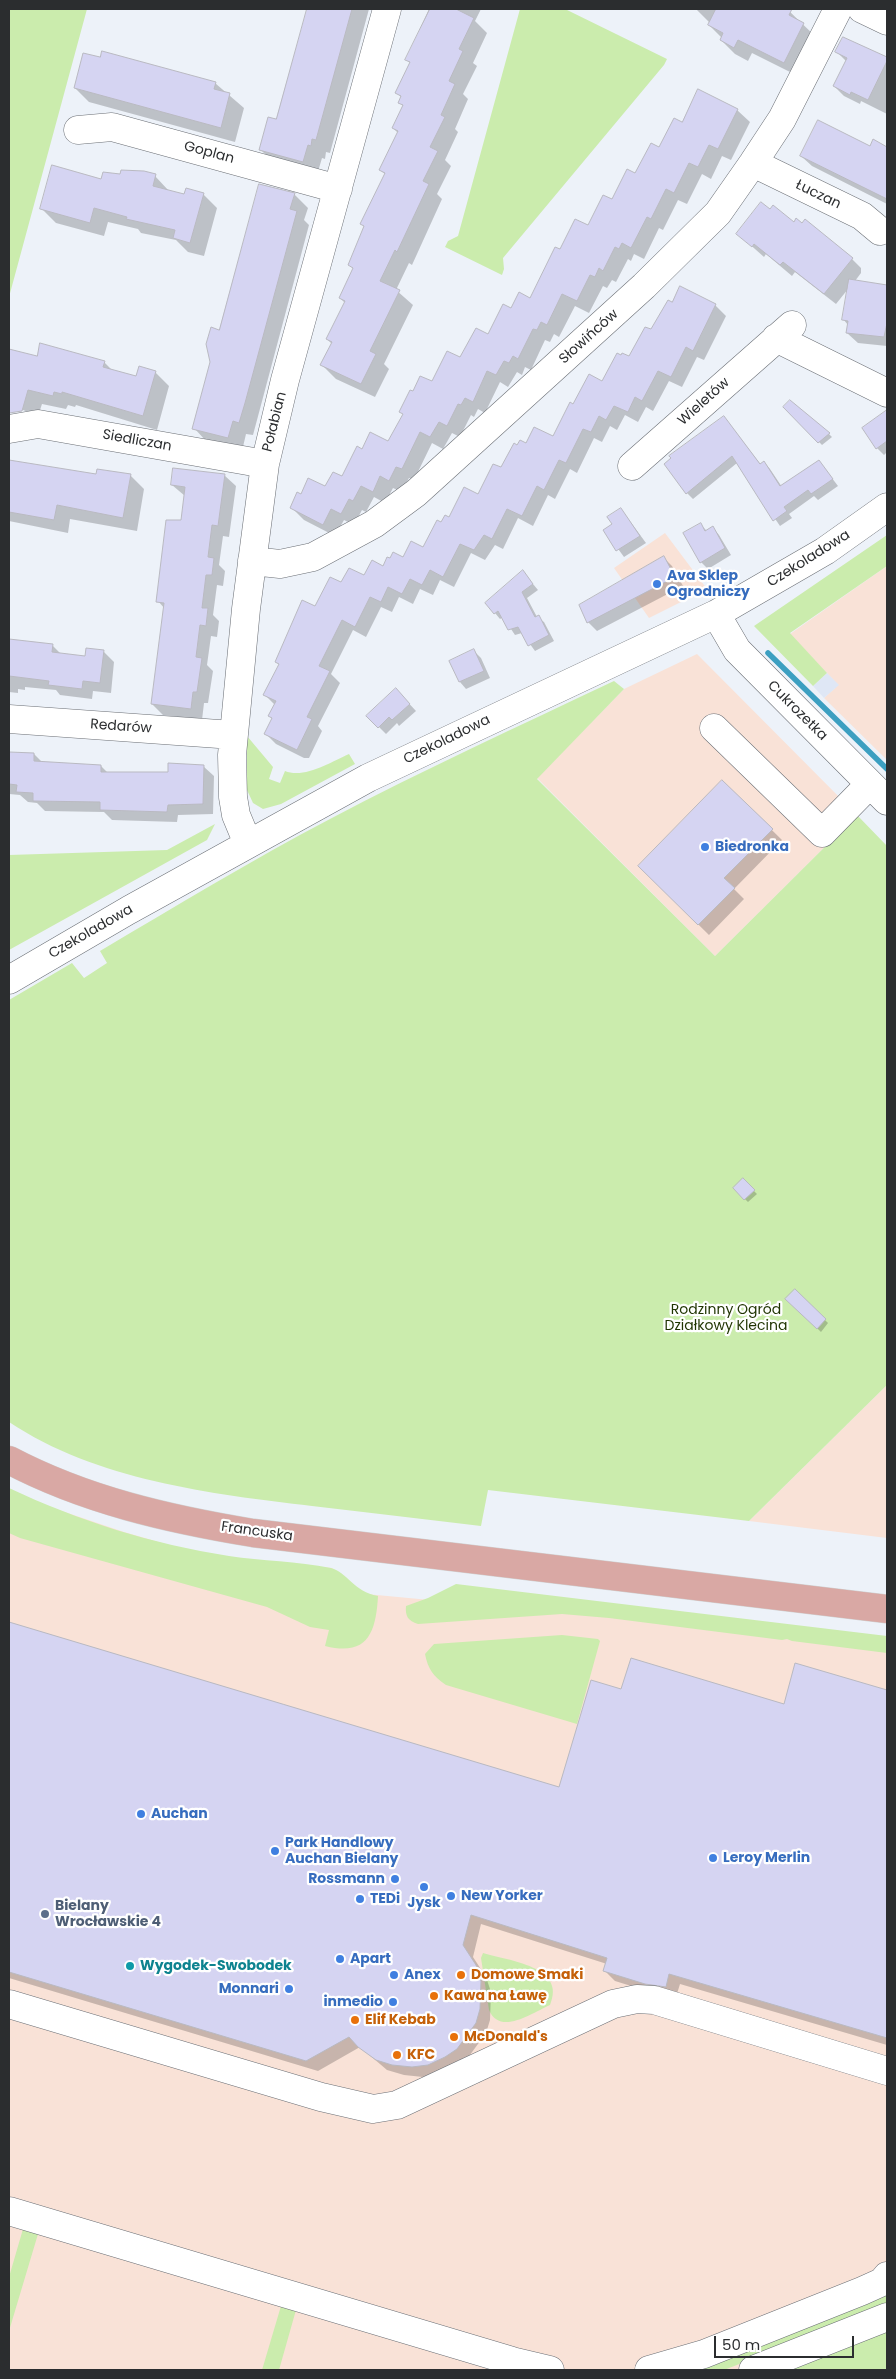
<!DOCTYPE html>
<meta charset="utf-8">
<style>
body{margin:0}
#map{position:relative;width:896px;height:2379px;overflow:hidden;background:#edf2f9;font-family:Poppins,sans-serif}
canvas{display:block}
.frame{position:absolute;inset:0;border:10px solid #2b2d2f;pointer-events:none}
.scale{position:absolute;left:714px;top:2336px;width:140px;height:22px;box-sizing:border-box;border:2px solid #2b2d2f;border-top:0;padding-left:6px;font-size:15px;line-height:18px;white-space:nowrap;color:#2b2d2f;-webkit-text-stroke:4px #fff;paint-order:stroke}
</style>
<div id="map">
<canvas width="896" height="2379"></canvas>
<div class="frame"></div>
<div class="scale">50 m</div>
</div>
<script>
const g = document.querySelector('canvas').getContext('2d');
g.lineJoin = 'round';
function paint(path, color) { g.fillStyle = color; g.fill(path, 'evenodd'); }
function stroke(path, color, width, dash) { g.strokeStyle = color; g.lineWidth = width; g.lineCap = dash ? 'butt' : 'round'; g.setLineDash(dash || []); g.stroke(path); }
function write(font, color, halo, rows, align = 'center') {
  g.font = font + ' Poppins,sans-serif'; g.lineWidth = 4.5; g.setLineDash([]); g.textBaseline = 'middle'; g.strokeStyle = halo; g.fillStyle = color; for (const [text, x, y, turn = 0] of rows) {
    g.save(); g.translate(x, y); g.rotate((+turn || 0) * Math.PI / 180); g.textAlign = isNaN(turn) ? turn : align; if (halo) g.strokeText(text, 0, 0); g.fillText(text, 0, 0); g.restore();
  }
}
paint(new Path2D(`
 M665,533L707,589L649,618L614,568Z
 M887,566V760L824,698L838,685L790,634Z
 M697,654L857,815L715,956L537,778L624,689Z
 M887,1385V1538L749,1521Z
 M9,1489L50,1507L124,1532L204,1555L332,1568L366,1594L887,1643V2370H9Z`), '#f9e2d7');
paint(new Path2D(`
 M827,673L839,685L824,698L813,686Z`), '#dfe7f5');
paint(new Path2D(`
 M9,9H87L9,297Z
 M520,9H565L667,59L664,65L503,258L504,269L502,275L445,247L448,241L458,236Z
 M887,535V566L790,633L827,673L813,686L754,626Z
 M614,681L624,689L537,779L715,956L857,815L887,846V1385L749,1521L488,1490L481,1526C425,1519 369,1513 312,1506C211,1494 96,1480 9,1422V1000L72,963L84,978L107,963L100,951C176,906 252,860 330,819C423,770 519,726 614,681Z
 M247,736L273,767L269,779L280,783L285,771C304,779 331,762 349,754L355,764L281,804L263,809L253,803L247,790Z
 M215,824L207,840L9,950V855L167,850Z
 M9,1488C79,1521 152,1544 229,1556C262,1561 297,1561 331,1568C347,1572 354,1592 378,1596C376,1632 368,1657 325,1646L329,1630L310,1627L267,1607L20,1538L9,1533Z
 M456,1584L887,1636V1653L792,1641L787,1639L782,1640L609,1618L562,1614L418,1624C408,1621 405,1616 406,1606L428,1598Z
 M562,1635L598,1639L600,1641L577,1724L446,1685C433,1676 428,1669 425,1654L434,1644Z
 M483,1953C509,1961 567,1966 550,2005C532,2013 500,2036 489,2010L481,1958Z
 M23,2229L38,2234L9,2331V2277Z
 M887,2287V2306L724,2370H679Z
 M281,2306L296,2310L279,2370H262Z
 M887,2328V2370H780Z`), '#cbecad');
paint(new Path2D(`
 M308,9H369L330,153L326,152L325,159L322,158L317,175L275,164L261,150L277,121Z
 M429,9H481L475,21L487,33L473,63L477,66L463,94L468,99L455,129L458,132L445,160L451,166L437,194L442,199L412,265L409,263L396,290L413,305L384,364L389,369L375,397L336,379L322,365L332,344L327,339L345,303L340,298L354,269L349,265L365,227L362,224L386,175L380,170L398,133L393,128L404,107L400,103L402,98L396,92L411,64L407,60Z
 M696,9H787L817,38L798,76L752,53L748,61L735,54L721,40L722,38L709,25L710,23Z
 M873,51L887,58V114L861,101L860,104L844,96L834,86L846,61L837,52Z
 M215,83L244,108L235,142L89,102L75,88Z
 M737,110L750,122L731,160L722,156L711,179L702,174L687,204L678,200L663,230L659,228L644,259L634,254L631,261L628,259L616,282L612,280L607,288L603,286L589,313L575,306L559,337L554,334L550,342L545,340L531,370L525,367L522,375L517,372L508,387L500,382L485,413L478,409L474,417L471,415L460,437L452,433L443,449L432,443L414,480L409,478L402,492L393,488L385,503L374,497L366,512L362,510L354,525L344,520L335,536L304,520L291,507L301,495L325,488L342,478L363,451L389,443L414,393L433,383L488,335L512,310L531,299L561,251L589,227L683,123Z
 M873,141L887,148V204L812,166L801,156L870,147Z
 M121,175L155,176L169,191L185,196L203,194L217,208L204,256L188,252L176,240L141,233L138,229L108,222L104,236L56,223L42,209L102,180Z
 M294,194L308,208L304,220L309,225L253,435L246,434L242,451L207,442L194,428L220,332Z
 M770,210L850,257L861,268V273L855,281L887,286V346L858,343L847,333L848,325L843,319L848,289L836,304L795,272L792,276L766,254L764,257L737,233Z
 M715,305L726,316L704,360L697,357L682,387L669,381L653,411L646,407L638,422L625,415L617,430L610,426L602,442L594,438L577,473L570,469L555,499L548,495L533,526L518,518L503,549L495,545L485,560L471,553L454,587L440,580L433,595L420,589L413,604L399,597L392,612L381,607L366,637L353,630L331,674L340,683L318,726L322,731L309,758H304L276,744L265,733L272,719L270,716L275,705L265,695L280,665L276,662L316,608L341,584L365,577L424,549L442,524L479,495L518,446L554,437L574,405L629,358L651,331Z
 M9,350L38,358L104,362L113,371L137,378L155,372L169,386L157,430L76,405L75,407L68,405L66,409L42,404L38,416L23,410L15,402L9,401Z
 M790,401L829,434L832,437L822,445L785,407Z
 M883,415L887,419V452L884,455L877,448Z
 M724,417L761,465L764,462L770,469L782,487L819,461L838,486L818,500L814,496L789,514L792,518L780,526L737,463L693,499L687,493Z
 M9,461L97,476L130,475L144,489L137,531L70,519L68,533L9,521Z
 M224,475L236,486L229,537L223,536L219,565L225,571L223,586L217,585L213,615L219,621L217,637L211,636L207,665L213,671L208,703H204L202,720L163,715L152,704L165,609L158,601L183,521L185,496L172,485Z
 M621,509L646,543L624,557L605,531L614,525Z
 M701,525L707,531L713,528L719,535L731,555L708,569L701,562Z
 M663,557L672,566L683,586L597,631L588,622L580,605Z
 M523,572L538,590L527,598L537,617L544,622L554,641L535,651L522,633L515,635L503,617L500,619L495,613Z
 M9,640L52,645L61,654L87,657L104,652L114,662L111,693L93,691L92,699L60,695L56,690L25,687V690L18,689V693L9,692Z
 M474,651L481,658L490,678L466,689L460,682Z
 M403,697L416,711L399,726L397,723L386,734L368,716Z
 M9,754H34L42,762L101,766L108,773H169L203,766L214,776L213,814L178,815L177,822L112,820L104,812L45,811L37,803L28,802L20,795L9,794Z
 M722,781L782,840L734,889L744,899L709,935L639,866Z
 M743,1180L757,1194L748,1202L734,1188Z
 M795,1291L828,1323L821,1332L787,1299Z
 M9,1623L560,1789L622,1691L785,1705L796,1664L887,1691V2045L680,1984L676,1997L657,1994L615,1981L605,1971L607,1964L481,1924L473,1957L486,1977L491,1992L490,2020L486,2033L467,2059L439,2075L423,2077L404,2075L387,2070L360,2047L318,2071L9,1978Z`), '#0003');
stroke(new Path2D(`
 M768,653L887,769`), '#3c9fc1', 5.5);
const building = new Path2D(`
 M307,9H352L316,140L312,139L311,146L308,145L303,162L259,150L268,117L276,119Z
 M430,9H456L474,18L459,49L463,51L449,81L455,84L441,115L445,117L430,147L438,151L423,181L429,184L397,252L395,250L380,281L400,290L370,351L376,354L361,384L320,365L332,342L326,339L345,301L339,298L353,268L348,265L364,226L360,224L385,173L379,170L398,131L392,128L403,105L398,103L401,96L395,93L410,62L405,60Z
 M716,9H792L789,15L804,23L784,63L738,40L734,48L720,40L723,33L708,25Z
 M843,37L887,57V61L868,100L851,92L850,95L833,86L847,58L835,52Z
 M102,51L216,82L214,89L230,93L221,128L74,88L83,53L100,57Z
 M698,89L738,109L718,149L709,145L698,167L689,163L674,193L666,189L651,219L647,217L631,248L622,243L619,249L615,247L603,271L599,268L595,277L590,275L577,301L562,294L547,325L541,322L537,330L533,329L518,359L513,356L509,363L504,361L496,375L487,371L473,402L465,398L461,405L458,404L447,426L439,422L430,437L420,432L402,469L396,467L389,481L380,476L373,492L361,486L353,501L349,499L341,514L331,509L323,525L290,508L297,492L301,494L308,478L325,486L333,472L342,476L357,446L362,449L370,432L388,441L403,414L399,412L410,390L413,391L420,376L432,381L447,351L460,357L476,328L488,334L503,304L511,308L519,292L530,298L555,247L560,249L575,219L588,225L603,195L612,199L627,169L635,173L651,143L659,147L674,118L682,122Z
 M818,120L870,146L873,139L887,147V199L800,156Z
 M52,165L101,179L103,172L120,174L121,170L144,171L156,174L153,186L184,194L186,188L204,193L190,243L173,238L175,230L126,219L127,217L94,208L90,223L40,209Z
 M259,184L295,193L290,209L297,211L245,403L239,423L233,421L228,438L192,429L210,362L206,344L211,327L219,330Z
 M761,202L770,209L773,205L794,222L796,218L802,223L805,219L853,258L824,294L783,262L780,265L754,244L752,247L736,234Z
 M849,279L887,285V323L884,337L846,333L848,321L842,320Z
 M680,286L716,304L693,351L686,347L671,377L658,371L642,401L635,397L628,412L614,406L606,420L599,416L591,432L583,429L566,463L559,460L544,490L537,486L522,516L507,509L492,539L484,535L474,550L460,544L443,577L430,570L422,585L410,579L402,594L388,587L381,602L370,597L355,627L342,620L319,666L330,671L307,717L312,719L297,750L264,734L272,718L268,716L276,701L263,695L279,664L275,662L302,600L315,606L330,577L341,582L349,568L364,575L372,560L383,566L387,557L390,558L393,552L403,557L411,541L423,547L437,520L441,522L445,515L449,517L464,487L478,494L493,464L501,467L514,443L517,445L520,440L526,443L534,427L553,436L570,402L573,404L589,374L602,381L617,353L621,355L622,353L629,356L645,327L651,329L668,300L672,302Z
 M40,343L105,361L103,367L136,376L139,366L156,371L143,416L62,392V394L54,392L53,396L28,390L22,411L9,413V349L37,356Z
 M790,400L830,433L818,443L783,407Z
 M887,410V441L876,449L862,428Z
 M724,416L760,464L764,461L780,486L819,460L833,479L811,494L808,490L784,507L787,511L773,521L732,456L686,494L664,464L671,458L669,456Z
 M9,460L96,474L97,469L131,474L123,518L57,505L54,520L9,512Z
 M173,468L225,474L218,526L212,525L208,557L214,558L212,575H206L202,608H208L206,626L200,625L196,657L202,658L197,692H193L191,709L151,704L164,603L156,602L166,520H181L185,487L171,485Z
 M621,508L640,536L616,551L603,530L612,524L607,517Z
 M701,523L705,531L713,526L725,548L700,563L683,533Z
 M664,556L675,577L587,623L579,605Z
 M523,570L533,584L522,592L535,617L539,615L549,635L528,646L518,627L508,630L498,611L494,614L485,603Z
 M9,639L53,644L52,652L85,656L86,648L104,650L100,683L83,681L82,689L48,685L49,681L9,676Z
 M474,649L484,671L459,682L449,661Z
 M396,688L410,704L392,720L389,717L378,728L366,716Z
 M9,752L34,753V761L101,765V772H168V763L204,765L203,804L168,805L167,812L100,810V802L33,801V793L16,792L17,785L9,784Z
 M722,780L773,829L724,878L735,888L698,925L638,866Z
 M743,1178L755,1190L744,1200L733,1188Z
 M795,1289L826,1319L817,1329L785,1299Z
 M9,1622L559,1787L591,1680L621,1689L631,1658L784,1704L795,1663L887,1690V2038L669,1974L666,1987L645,1984L603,1971L607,1958L471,1915L463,1945L476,1965L481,1981L480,2009L476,2023L457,2049L445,2057L428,2065L412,2067L392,2065L376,2060L358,2047L349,2037L306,2061L9,1972Z`);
paint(building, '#d5d4f2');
stroke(building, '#b9b9c1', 1);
const minor = new Path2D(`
 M862,9L887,21
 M78,130L112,127L338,189
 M753,163L862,216L880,231
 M776,338L887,393
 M9,429L38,424L265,464
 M632,466L792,325
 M252,561L280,564L313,557L374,524L416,493L644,286L718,213L753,163L782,119L838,9
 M716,614L737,650L887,801
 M9,719L233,735
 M714,728L822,833L870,784
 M248,844L236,815L233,797L232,755L246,609L265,464L285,380L387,9
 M9,980L129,910L368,778L716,614L825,551L887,507
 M9,2004L321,2097L373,2109L397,2105L613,2004L637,1999L654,2000L887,2071
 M9,2211L512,2361L550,2370
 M649,2370L704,2354L862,2291L882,2282L887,2276
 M753,2370L887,2317`);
const major = new Path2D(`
 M9,1460C85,1500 168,1519 253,1533L887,1609`);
stroke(minor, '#6b6f75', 29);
stroke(major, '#d0d1d1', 29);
stroke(minor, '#fff', 28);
stroke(major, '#d9a8a4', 28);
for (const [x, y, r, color] of [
 [657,584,5,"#3f7fe0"],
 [705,847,5,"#3f7fe0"],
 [141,1814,5,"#3f7fe0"],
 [275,1851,5,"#3f7fe0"],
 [713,1858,5,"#3f7fe0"],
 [395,1879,5,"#3f7fe0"],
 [424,1887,5,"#3f7fe0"],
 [451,1896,5,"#3f7fe0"],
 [360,1899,5,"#3f7fe0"],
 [45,1914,5,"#5c6f8a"],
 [340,1959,5,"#3f7fe0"],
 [130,1966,5,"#0f9aa8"],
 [394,1975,5,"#3f7fe0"],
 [461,1975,5,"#e8710a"],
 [289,1989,5,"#3f7fe0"],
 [434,1996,5,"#e8710a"],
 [393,2002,5,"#3f7fe0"],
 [355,2020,5,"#e8710a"],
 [454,2037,5,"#e8710a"],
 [397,2055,5,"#e8710a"]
]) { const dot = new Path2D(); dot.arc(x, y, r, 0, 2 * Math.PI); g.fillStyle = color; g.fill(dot); stroke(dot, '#fff', 2); }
write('14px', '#2b2d2f', '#fff', [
 ["Goplan",209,153,15],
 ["Łuczan",818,195,26],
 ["Słowińców",589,337,-42],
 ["Wieletów",704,402,-42],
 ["Połabian",275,422,-76],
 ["Siedliczan",137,441,10],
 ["Czekoladowa",809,559,-32],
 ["Cukrozetka",797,711,45],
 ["Redarów",121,727,4],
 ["Czekoladowa",447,740,-26],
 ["Czekoladowa",91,932,-30],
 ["Francuska",257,1532,8]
]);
write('bold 14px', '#366cbe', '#fff', [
 ["Ava Sklep",667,576],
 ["Ogrodniczy",667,592],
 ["Biedronka",715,847],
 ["Auchan",151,1814],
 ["Park Handlowy",285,1843],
 ["Auchan Bielany",285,1859],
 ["Leroy Merlin",723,1858],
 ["Rossmann",385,1879,"right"],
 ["New Yorker",461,1896],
 ["TEDi",370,1899],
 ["Jysk",424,1903,"center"],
 ["Apart",350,1959],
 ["Anex",404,1975],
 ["Monnari",279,1989,"right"],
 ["inmedio",383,2002,"right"]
], 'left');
write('14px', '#1f3401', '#fff', [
 ["Rodzinny Ogród",726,1310],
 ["Działkowy Klecina",726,1326]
]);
write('bold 14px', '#4e5e75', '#fff', [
 ["Bielany",55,1906],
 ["Wrocławskie 4",55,1922]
], 'left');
write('bold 14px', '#0d838f', '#fff', [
 ["Wygodek-Swobodek",140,1966]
], 'left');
write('bold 14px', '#c56008', '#fff', [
 ["Domowe Smaki",471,1975],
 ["Kawa na Ławę",444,1996],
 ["Elif Kebab",365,2020],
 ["McDonald's",464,2037],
 ["KFC",407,2055]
], 'left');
</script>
